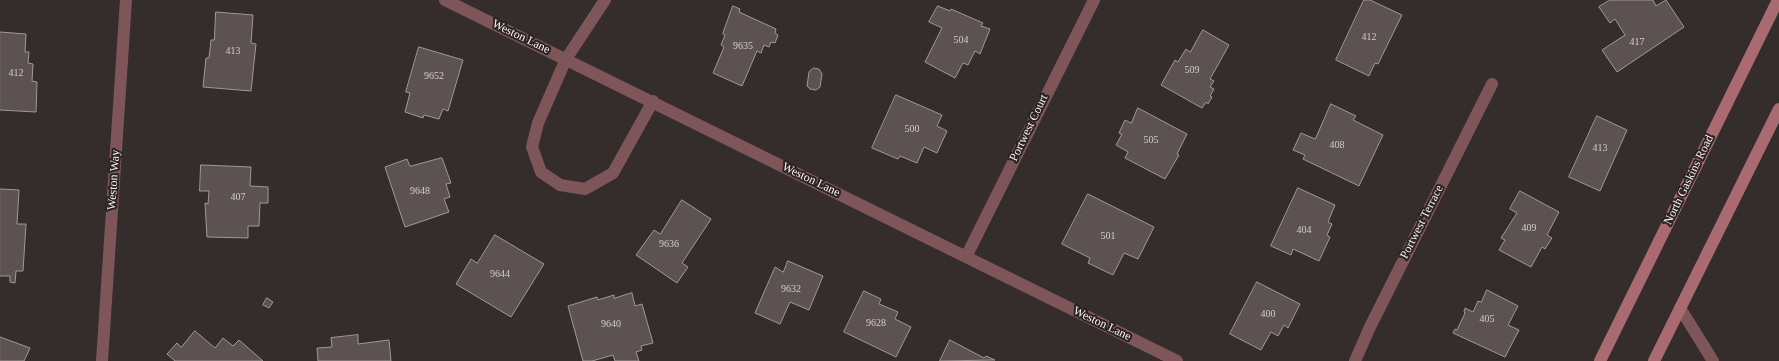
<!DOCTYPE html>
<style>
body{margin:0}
canvas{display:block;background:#352c2c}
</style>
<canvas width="1779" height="361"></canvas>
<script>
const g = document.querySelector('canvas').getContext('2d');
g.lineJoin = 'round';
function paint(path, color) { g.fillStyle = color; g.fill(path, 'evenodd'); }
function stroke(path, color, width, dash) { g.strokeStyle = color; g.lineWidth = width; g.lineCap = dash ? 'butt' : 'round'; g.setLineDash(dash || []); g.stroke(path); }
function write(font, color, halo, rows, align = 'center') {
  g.font = font + ' "Times New Roman",serif'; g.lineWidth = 4; g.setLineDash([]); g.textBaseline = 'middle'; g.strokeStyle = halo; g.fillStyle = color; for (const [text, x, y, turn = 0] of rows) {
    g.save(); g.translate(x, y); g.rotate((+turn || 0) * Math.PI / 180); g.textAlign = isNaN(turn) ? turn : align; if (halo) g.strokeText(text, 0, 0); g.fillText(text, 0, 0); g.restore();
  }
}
const building = new Path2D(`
 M1364,0H1370L1402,15L1378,64L1375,63L1369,76L1336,60Z
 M1610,0H1653L1656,6L1666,0L1684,27L1617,72L1602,50L1625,35L1615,19L1610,23L1599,7Z
 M733,6L740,9L739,12L776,29L775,33L778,35L775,43L771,42L769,47L764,45L761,53L757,51L742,86L713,73L724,47L721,45L725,35L723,34Z
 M938,6L950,11L951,9L983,23L981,26L990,29L980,54L975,51L968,65L963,63L955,78L925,62L942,28L929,22Z
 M216,12L253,15L251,43L256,44L251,91L203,87L206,58H209L211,40H214Z
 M1203,30L1229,45L1210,79L1214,81L1210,87L1214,89L1210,96L1212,97L1208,104L1206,102L1202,108L1161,85L1175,60L1178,62L1186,49L1190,52Z
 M0,32L26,34L25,52H29L28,63L33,64L32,81L37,82L36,112L0,110Z
 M419,47L463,60L448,111L443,109L439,119L424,115L423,118L405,112L410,93L406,92Z
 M814,68L819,69L822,74L820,87L816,90L810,89L807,86L809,72Z
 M896,95L942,115L937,126L947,131L937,153L924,147L917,163L900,156L898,159L872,148Z
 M1331,104L1356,116L1353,120L1383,135L1359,186L1303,159L1305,155L1293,150L1301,133L1315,139Z
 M1138,108L1187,134L1177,154L1179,155L1165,179L1125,158L1128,152L1116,145L1122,134L1119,133L1125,120L1131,123Z
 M1597,116L1627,130L1600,191L1569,177Z
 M442,158L451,183L446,184L450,197L444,199L449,212L405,227L385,167L407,159L410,166Z
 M201,165L251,167L250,186L268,187V203H260L259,226H248V238L207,237L205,203L208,204L209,191H200Z
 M1298,188L1335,205L1328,222L1332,224L1327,235L1330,237L1319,261L1293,249L1291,255L1271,246Z
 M0,189L19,190L17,224H26L23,271H16L15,283L10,282V276H0Z
 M1520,191L1559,212L1547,235L1552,238L1545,249L1542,247L1531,267L1499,250L1505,240L1501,238L1517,213L1510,209Z
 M1088,194L1154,227L1138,259L1124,253L1113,275L1088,263L1090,258L1062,244Z
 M682,200L711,219L682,263L688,267L677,283L636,255L654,230L660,234Z
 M495,235L544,264L511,317L456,284L471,259L477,263Z
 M788,261L823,276L809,310L790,302L780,324L755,313L775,267L783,272Z
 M1257,282L1300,304L1288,328L1284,325L1278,336L1271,332L1261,350L1230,334Z
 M1487,290L1518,306L1508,325L1519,330L1505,357L1453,333L1455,329L1457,330L1465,313L1464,312L1465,308L1473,312L1478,301L1481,302Z
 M864,291L881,299L879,304L898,312L895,319L911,327L896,357L844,332Z
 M632,293L635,306L642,304L653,343L641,346L642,350L636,352L639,361H615L613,355L592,361H583L568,306L597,297L598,300L614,295V298Z
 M267,298L273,302L269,308L263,305Z
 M195,331L215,348L223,338L233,346L239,340L263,361H175L167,354L177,343L181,347Z
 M358,335V344L389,340L391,361H318L317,348L332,347L331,338Z
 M0,337L30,348L24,361H0Z
 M950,340L984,358L986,356L995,360L940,361Z`);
paint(building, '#5c5253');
stroke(building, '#a39798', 1);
stroke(new Path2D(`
 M1680,308L1713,361`), '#7e5559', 12);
stroke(new Path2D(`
 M445,0L1177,361
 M605,0L566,59L538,123L532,147L541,172L560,185L585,189L613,173L653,101
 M966,257L1094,0
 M102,361L126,0
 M1355,361L1370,327L1492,84`), '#7e5559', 12);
stroke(new Path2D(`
 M1600,361L1778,0
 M1654,361L1779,109`), '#a96a70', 12);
write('10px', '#d2cacb', null, [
 ["412",1369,37],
 ["504",961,40],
 ["417",1637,42],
 ["9635",743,46],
 ["413",233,51],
 ["509",1192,70],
 ["412",16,73],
 ["9652",434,76],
 ["500",912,129],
 ["505",1151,140],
 ["408",1337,145],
 ["413",1600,148],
 ["9648",420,191],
 ["407",238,197],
 ["409",1529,228],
 ["404",1304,230],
 ["501",1108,236],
 ["9636",669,244],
 ["9644",500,274],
 ["9632",791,289],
 ["400",1268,314],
 ["405",1487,319],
 ["9628",876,323],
 ["9640",611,324]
]);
write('12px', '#f9f2f3', '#2b2223', [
 ["Weston Lane",521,37,26],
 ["Portwest Court",1029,128,-64],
 ["Weston Way",114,180,-86],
 ["Weston Lane",811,180,26],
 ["North Gaskins Road",1689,180,-64],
 ["Portwest Terrace",1422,222,-63],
 ["Weston Lane",1102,324,26]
]);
</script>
